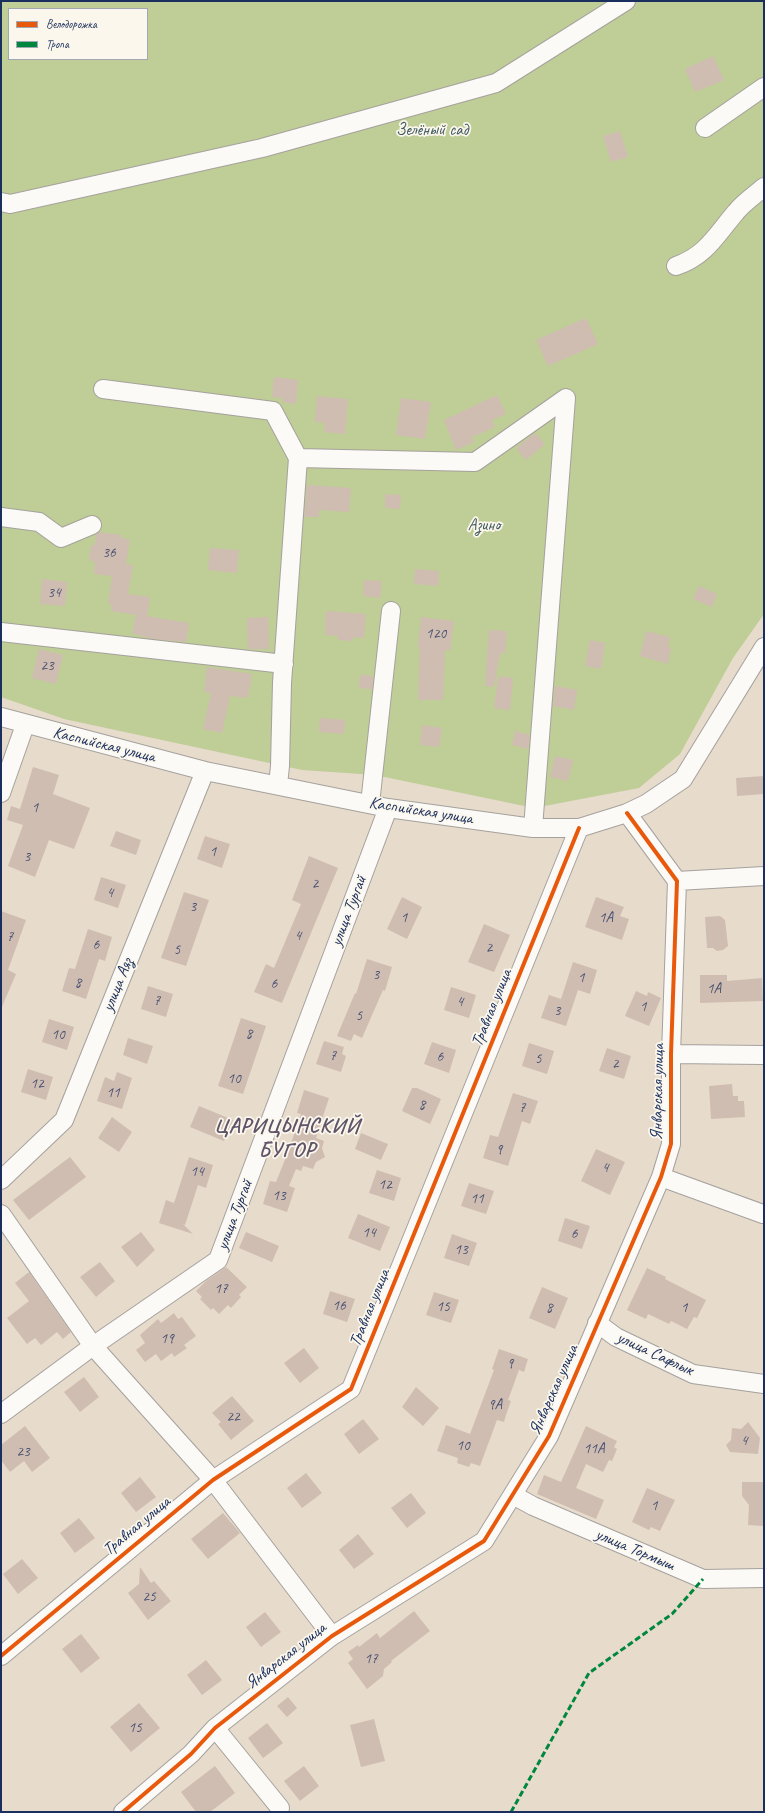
<!DOCTYPE html>
<meta charset="utf-8">
<style>
body{margin:0}
#map{position:relative;width:765px;height:1813px;overflow:hidden;background:#e7dbcb;font-family:Caveat,sans-serif}
canvas{display:block}
.frame{position:absolute;inset:0;border:2px solid #1b2f5e;pointer-events:none}
.legend{position:absolute;left:8px;top:8px;width:140px;height:52px;box-sizing:border-box;background:#fbf7ec;border:1px solid #a1a7b3;margin:0;padding:5px 7px;list-style:none;font-size:12px;color:#1b2f5e}
.legend li{display:flex;align-items:center;gap:8px;height:20px}
.legend b{width:20px;border:1px solid #a1a7b3}
</style>
<div id="map">
<canvas width="765" height="1813"></canvas>
<div class="frame"></div>
<ul class="legend">
<li><b style="height:5px;background:#e8590c"></b>Велодорожка</li>
<li><b style="height:5px;background:#00873e"></b>Тропа</li>
</ul>
</div>
<script>
const g = document.querySelector('canvas').getContext('2d');
g.lineJoin = 'round';
function paint(path, color) { g.fillStyle = color; g.fill(path, 'evenodd'); }
function stroke(path, color, width, dash) { g.strokeStyle = color; g.lineWidth = width; g.lineCap = dash ? 'butt' : 'round'; g.setLineDash(dash || []); g.stroke(path); }
function write(font, color, halo, rows, align = 'center') {
  g.font = font + ' Caveat,sans-serif'; g.lineWidth = 3.5; g.setLineDash([]); g.textBaseline = 'middle'; g.strokeStyle = halo; g.fillStyle = color; for (const [text, x, y, turn = 0] of rows) {
    g.save(); g.translate(x, y); g.rotate((+turn || 0) * Math.PI / 180); g.textAlign = isNaN(turn) ? turn : align; if (halo) g.strokeText(text, 0, 0); g.fillText(text, 0, 0); g.restore();
  }
}
paint(new Path2D(`
 M1,1H764V614L733,658L680,754L639,788L534,808L375,775L302,770L64,719L1,697ZM9,9H147V59H9Z`), '#bfcd96');
paint(new Path2D(`
 M713,56L724,80L695,92L685,69Z
 M620,131L628,157L611,162L603,136Z
 M586,318L598,344L548,366L536,340Z
 M274,377L298,380L296,404L282,402L283,398L272,397Z
 M497,395L506,414L492,420L495,427L472,437L474,442L456,450L444,420Z
 M317,396L348,399L345,434L324,432L325,423L315,422Z
 M401,398L431,402L425,439L396,435Z
 M535,433L545,444L526,460L516,448Z
 M307,485L351,488L349,512L319,510V517H304Z
 M385,494L401,495L400,509L385,508Z
 M99,532L121,535V538L130,539L126,564L133,565L128,594L150,597L147,616L189,623L186,642L152,639L132,633L136,615L111,611L112,605L108,604L112,576L94,574L95,562L89,560L91,545H95L96,535Z
 M210,548L239,550L237,573L208,570Z
 M415,569L439,571L438,586L414,584Z
 M42,579L67,582L65,606L40,604Z
 M364,580L382,581L380,598L363,596Z
 M699,586L717,594L712,607L693,599Z
 M326,611L366,614L364,638L353,637V641L338,640V636L325,635Z
 M268,617L269,649H248L247,618Z
 M421,617L454,621L450,651L445,650L443,700H418L420,647H418Z
 M489,630L507,631L505,654L500,653L494,687L485,686Z
 M646,631L670,637L668,647L671,648L668,664L640,656Z
 M590,640L605,643L601,669L585,666Z
 M39,649L63,655L56,684L32,678Z
 M207,667L252,674L248,698L230,696L222,733L203,729L211,693L204,692Z
 M360,675L373,676L372,689L359,688Z
 M498,676L513,678L510,710L494,708Z
 M555,686L577,690L574,710L553,706Z
 M320,718L345,720L344,734L319,732Z
 M422,725L442,728L439,747L420,745Z
 M515,731L530,735L528,749L512,745Z
 M555,756L573,760L568,781L550,777Z
 M33,767L59,775L53,794L90,808L74,849L49,840L35,877L8,866L23,825L7,820L11,806L20,809Z
 M764,776V794L737,796L736,778Z
 M116,831L141,840L136,855L110,846Z
 M205,836L230,844L222,868L197,859Z
 M309,856L338,868L282,1003L254,992L266,964L274,968L301,904L292,900Z
 M101,877L126,885L118,908L94,900Z
 M184,892L209,900L186,966L161,958Z
 M402,897L422,907L407,939L387,929Z
 M596,897L624,907L620,916L629,919L622,940L585,927Z
 M1,911L26,920L8,970L16,974L1,1009Z
 M720,916L725,920L728,946L723,950L717,951L713,948H707L705,917Z
 M484,924L510,935L494,972L468,962Z
 M88,929L112,937L105,961L99,959L86,999L62,991L69,968L75,969Z
 M367,959L392,967L385,991L383,990L362,1038L354,1034L351,1041L337,1036L355,993L356,994Z
 M573,962L597,970L590,994L578,990L566,1026L541,1018L549,995L561,999Z
 M700,975H727V981L762,978L763,1001L700,1003Z
 M148,986L173,994L166,1017L141,1009Z
 M451,987L476,995L469,1018L444,1010Z
 M636,991L647,996L648,992L661,998L649,1026L625,1016Z
 M241,1018L266,1026L243,1094L218,1086Z
 M49,1019L74,1027L67,1050L42,1042Z
 M128,1038L153,1046L147,1064L123,1055Z
 M324,1041L344,1047L342,1054L346,1056L341,1072L316,1064Z
 M432,1042L456,1050L449,1073L424,1064Z
 M529,1043L554,1051L547,1074L522,1066Z
 M607,1048L631,1056L624,1079L599,1071Z
 M28,1069L53,1077L46,1100L21,1092Z
 M117,1072L132,1078L122,1109L97,1101L105,1077L114,1081Z
 M732,1084L733,1096H738V1101H744L745,1117L711,1119L709,1086Z
 M412,1088H417L441,1099L430,1124L402,1111Z
 M304,1090L329,1098L316,1138L324,1141L322,1148L325,1157L316,1162L313,1169L303,1166L301,1171L296,1169L289,1186L295,1188L287,1212L263,1204L270,1181L276,1182L288,1152L301,1114L297,1113Z
 M513,1093L538,1101L530,1124L522,1121L508,1166L483,1158L490,1135L498,1137Z
 M199,1106L233,1120L224,1141L190,1127Z
 M112,1117L132,1132L119,1152L98,1138Z
 M361,1133L388,1144L381,1160L355,1149Z
 M596,1149L625,1162L610,1195L581,1181Z
 M70,1157L86,1177L29,1220L13,1200Z
 M189,1157L213,1165L206,1188L198,1185L185,1225L183,1224L193,1234L159,1223L166,1200L174,1203Z
 M377,1170L401,1178L394,1201L369,1193Z
 M469,1183L494,1191L486,1214L461,1206Z
 M358,1214L390,1227L380,1251L348,1238Z
 M565,1218L590,1226L582,1249L558,1241Z
 M141,1232L155,1250L137,1267L121,1247Z
 M246,1232L279,1246L272,1262L239,1248Z
 M452,1234L477,1243L469,1266L444,1258Z
 M100,1262L115,1281L96,1297L80,1277Z
 M226,1267L247,1287L239,1295L241,1297L231,1308L228,1305L219,1314L213,1308L211,1310L200,1299L202,1297L196,1291L206,1281Z
 M647,1268L666,1277L665,1279L706,1300L697,1318L694,1317L687,1329L671,1321L669,1324L648,1314L646,1319L627,1310Z
 M29,1272L71,1332L63,1339L57,1332L41,1345L35,1338L27,1344L7,1318L29,1301L15,1283Z
 M542,1287L568,1298L555,1329L529,1318Z
 M330,1291L355,1299L347,1322L323,1314Z
 M434,1292L459,1300L451,1323L426,1315Z
 M174,1313L178,1319L182,1317L196,1336L184,1345L187,1348L174,1357L172,1353L161,1361L156,1354L145,1362L136,1350L145,1343L140,1335L158,1319L161,1323Z
 M304,1348L319,1368L300,1383L284,1363Z
 M499,1349L528,1359L524,1372L519,1370L508,1400L511,1401L506,1415L504,1422L497,1420L480,1466L471,1463L469,1467L457,1463L458,1458L437,1451L446,1425L470,1434L494,1370L492,1369Z
 M84,1377L99,1397L80,1412L64,1392Z
 M416,1387L439,1408L423,1426L402,1407Z
 M232,1396L254,1421L231,1440L218,1424L221,1422L212,1413Z
 M363,1419L379,1439L359,1454L344,1434Z
 M748,1422L760,1438L758,1454L730,1452L726,1445L731,1440L732,1428L741,1429Z
 M25,1426L50,1458L32,1472L24,1461L10,1472L1,1460V1445Z
 M586,1426L617,1441L614,1447L617,1449L612,1461L609,1460L603,1472L586,1464L576,1488L604,1500L596,1519L537,1494L544,1475L561,1482Z
 M306,1473L322,1493L302,1508L287,1488Z
 M140,1477L156,1497L136,1512L121,1493Z
 M742,1482H764L763,1526L748,1525L749,1505L742,1496Z
 M647,1488L675,1500L660,1531L651,1527L649,1530L632,1522Z
 M411,1493L426,1513L407,1528L391,1508Z
 M223,1513L240,1533L208,1559L191,1539Z
 M79,1518L95,1538L75,1553L60,1533Z
 M358,1534L374,1554L354,1569L339,1550Z
 M22,1559L38,1578L18,1594L3,1574Z
 M140,1567L151,1583L154,1581L171,1601L148,1620L128,1593L139,1584Z
 M414,1611L430,1631L391,1661L392,1662L384,1669L383,1676L367,1689L348,1663L353,1659L348,1652L358,1645L359,1647L377,1633L380,1638Z
 M265,1612L281,1632L261,1647L246,1627Z
 M81,1634L100,1658L81,1673L62,1649Z
 M206,1660L222,1680L202,1695L187,1675Z
 M288,1697L297,1708L287,1717L277,1706Z
 M139,1703L160,1728L131,1752L110,1727Z
 M374,1719L385,1761L361,1767L350,1725Z
 M267,1723L283,1743L263,1758L248,1738Z
 M215,1766L235,1793L210,1812H196L181,1792Z
 M304,1766L319,1786L300,1801L284,1781Z`), '#d0bdb1');
const minor = new Path2D(`
 M705,128L764,87
 M1,202L10,204L262,148L496,83L626,1
 M676,266C706,256 717,234 736,212C744,202 755,195 764,187
 M103,389L273,411L298,458L475,462L566,398L533,828
 M1,517L39,522L61,538L92,525
 M1,632L284,664
 M1,717L205,771L388,808L533,828H579L627,813L646,804L683,779L764,647
 M278,785L280,766L282,683L298,458
 M1,793L25,725
 M370,804L391,611
 M677,881L764,876
 M671,1054L764,1055
 M661,1177L763,1214
 M1,1180L64,1120L205,771
 M1,1214L93,1346L213,1480L332,1636
 M597,1323L616,1337L693,1374L764,1384
 M1,1414L93,1346L218,1260L388,808
 M513,1495L533,1506L703,1579L764,1578
 M1,1656L213,1480L351,1389L579,828
 M215,1728L280,1808
 M123,1812L191,1754L215,1728L332,1636L484,1541L549,1436L661,1177L671,1144V1054L677,881L627,813`);
stroke(minor, '#a5a19d', 20);
stroke(minor, '#fbfaf7', 18);
stroke(new Path2D(`
 M511,1812L589,1673L672,1614L703,1579`), '#00873e', 3, [6, 3]);
stroke(new Path2D(`
 M1,1656L213,1480L351,1389L579,828
 M123,1812L191,1754L215,1728L332,1636L484,1541L549,1436L661,1177L671,1144V1054L677,881L627,813`), '#e8590c', 4);
write('15px', '#485273', null, [
 ["36",109,553],
 ["34",54,593],
 ["120",436,634],
 ["23",47,666],
 ["1",35,808],
 ["1",213,852],
 ["3",27,857],
 ["2",315,884],
 ["4",110,893],
 ["3",193,907],
 ["1",404,918],
 ["1А",606,918],
 ["4",298,936],
 ["7",10,937],
 ["6",96,945],
 ["2",489,948],
 ["5",177,950],
 ["3",376,975],
 ["1",581,978],
 ["8",78,983],
 ["6",274,984],
 ["1А",714,989],
 ["7",157,1001],
 ["4",460,1002],
 ["1",643,1007],
 ["3",557,1011],
 ["5",359,1016],
 ["8",249,1034],
 ["10",58,1035],
 ["7",333,1056],
 ["6",440,1057],
 ["5",538,1059],
 ["2",615,1064],
 ["10",234,1079],
 ["12",37,1084],
 ["11",113,1093],
 ["8",422,1105],
 ["7",522,1108],
 ["9",499,1150],
 ["4",605,1168],
 ["14",197,1172],
 ["12",385,1185],
 ["13",279,1196],
 ["11",477,1199],
 ["14",369,1233],
 ["6",574,1234],
 ["13",461,1250],
 ["17",221,1289],
 ["16",339,1306],
 ["15",443,1307],
 ["8",549,1308],
 ["1",684,1308],
 ["19",167,1339],
 ["9",510,1364],
 ["9А",495,1405],
 ["22",233,1417],
 ["4",744,1441],
 ["10",463,1446],
 ["11А",594,1449],
 ["23",23,1452],
 ["1",654,1506],
 ["25",149,1597],
 ["17",371,1659],
 ["15",135,1728]
]);
write('17px', '#425b62', '#fbf7ec', [
 ["Зелёный сад",432,131],
 ["Азино",484,526]
]);
write('17px', '#1b2f5e', '#fbf7ec', [
 ["Каспийская улица",104,745,14],
 ["Каспийская улица",421,811,9],
 ["улица Тургай",349,911,-69],
 ["улица Аяз",118,985,-68],
 ["Травная улица",492,1008,-68],
 ["Январская улица",658,1092,-89],
 ["улица Тургай",235,1215,-69],
 ["Травная улица",370,1308,-68],
 ["улица Сафлык",655,1354,25],
 ["Январская улица",554,1390,-66],
 ["Травная улица",137,1526,-40],
 ["улица Тормыш",635,1550,23],
 ["Январская улица",286,1656,-38]
]);
g.letterSpacing = '1px';
write('bold 21px', '#5f5468', '#fbf7ec', [
 ["ЦАРИЦЫНСКИЙ",287,1126],
 ["БУГОР",287,1150]
]);
g.letterSpacing = '0px';
</script>
